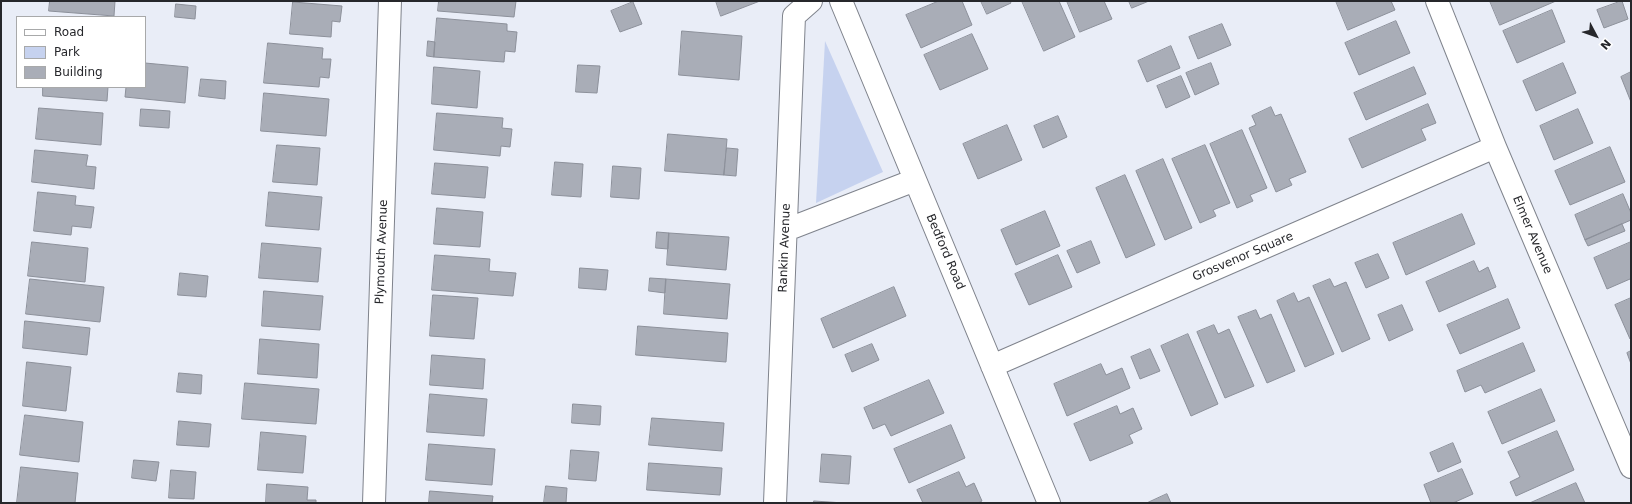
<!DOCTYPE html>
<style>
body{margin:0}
#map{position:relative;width:1632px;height:504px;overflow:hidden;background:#e9edf7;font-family:"DejaVu Sans",sans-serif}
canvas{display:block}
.frame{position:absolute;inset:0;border:2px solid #26272b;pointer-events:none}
.legend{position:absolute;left:16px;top:16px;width:130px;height:72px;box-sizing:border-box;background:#fff;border:1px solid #a8a9aa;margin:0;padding:5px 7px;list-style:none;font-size:12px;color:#26272b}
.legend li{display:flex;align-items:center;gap:8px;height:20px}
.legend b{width:20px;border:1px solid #a8a9aa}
.north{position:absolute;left:1576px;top:16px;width:40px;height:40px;-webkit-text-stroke:3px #fff;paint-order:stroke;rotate:131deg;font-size:11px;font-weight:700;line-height:16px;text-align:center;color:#26272b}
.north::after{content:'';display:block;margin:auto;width:14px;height:18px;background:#26272b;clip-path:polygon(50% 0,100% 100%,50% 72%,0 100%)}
</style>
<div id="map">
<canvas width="1632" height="504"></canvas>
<div class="frame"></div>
<ul class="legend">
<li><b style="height:5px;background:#fff"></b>Road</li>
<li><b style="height:11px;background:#c6d2ef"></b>Park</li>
<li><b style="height:11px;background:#a9adb7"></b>Building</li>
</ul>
<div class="north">N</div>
</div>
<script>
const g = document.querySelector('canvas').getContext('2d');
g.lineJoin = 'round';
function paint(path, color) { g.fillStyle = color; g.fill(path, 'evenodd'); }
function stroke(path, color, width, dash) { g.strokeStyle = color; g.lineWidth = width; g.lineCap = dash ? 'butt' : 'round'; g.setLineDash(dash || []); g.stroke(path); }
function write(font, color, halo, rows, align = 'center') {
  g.font = font + ' "DejaVu Sans",sans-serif'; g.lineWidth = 4; g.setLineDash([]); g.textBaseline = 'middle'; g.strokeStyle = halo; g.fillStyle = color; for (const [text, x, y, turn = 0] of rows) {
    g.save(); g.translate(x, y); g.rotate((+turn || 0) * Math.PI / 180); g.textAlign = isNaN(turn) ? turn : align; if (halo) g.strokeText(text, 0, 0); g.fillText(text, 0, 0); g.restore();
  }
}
paint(new Path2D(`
 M825,41L883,172L816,203Z`), '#c6d2ef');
const building = new Path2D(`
 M50,1H115L114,16L49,11Z
 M439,1H516L514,17L438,11Z
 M716,1H760L721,16Z
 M939,1H962L972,25L921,48L906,15Z
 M981,1H1010L1011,3L987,14Z
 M1022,1H1059L1075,37L1044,51Z
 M1067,1H1104L1112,19L1080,32Z
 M1129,1H1149L1132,8Z
 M1336,1H1391L1395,10L1348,30Z
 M1490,1H1556L1500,25Z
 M1622,1L1628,19L1604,28L1597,10Z
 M293,2L342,6L340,22L332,21L331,37L290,34Z
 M633,2L642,24L620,32L611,11Z
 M176,4L196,6L195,19L175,17Z
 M1552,10L1565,42L1517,63L1503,31Z
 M437,18L507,24V31L517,32L515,52L505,51L504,62L434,57Z
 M1396,21L1410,53L1359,75L1345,43Z
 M1222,24L1231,45L1198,59L1189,37Z
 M682,31L742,36L739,80L679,75Z
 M972,34L988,69L940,90L924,55Z
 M428,41L435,42L434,57L427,56Z
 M268,43L323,48L322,59H331L329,78L320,77L319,87L264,83Z
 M1171,46L1180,68L1147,82L1138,61Z
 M145,63L188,67L185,103L125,97L126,87H145Z
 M1211,63L1219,84L1195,95L1186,73Z
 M1563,63L1576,93L1536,111L1523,81Z
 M578,65L600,66L597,93L576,92Z
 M434,67L480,71L477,108L432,104Z
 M1414,67L1426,94L1366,120L1354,93Z
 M1631,72V102L1621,77Z
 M1181,76L1190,97L1166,108L1157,86Z
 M201,79L226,81L225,99L199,96Z
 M43,87H108L107,101L43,96Z
 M264,93L329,99L326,136L261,131Z
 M1428,104L1436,123L1421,129L1426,140L1362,168L1349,139Z
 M1271,107L1275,116L1281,114L1306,172L1289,179L1292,185L1276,192L1249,128L1256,125L1252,116Z
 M39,108L103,113L101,145L36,139Z
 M141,109L170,111L169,128L140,126Z
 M1578,109L1593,143L1554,160L1540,126Z
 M437,113L503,118L502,128L512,129L510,147L501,146L500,156L434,150Z
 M1058,116L1067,137L1043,148L1034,126Z
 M1007,125L1022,160L978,179L963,144Z
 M1242,130L1267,188L1250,195L1253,201L1237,208L1210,144Z
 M668,134L727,139L724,175L665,171Z
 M277,145L320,148L317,185L273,182Z
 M1205,145L1230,203L1213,210L1216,216L1200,223L1172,159Z
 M1610,147L1625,182L1570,205L1555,171Z
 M727,148L738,149L736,176L724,175Z
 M35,150L88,155L86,166L96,167L94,189L32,182Z
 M1163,159L1192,228L1165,240L1136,171Z
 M555,162L583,164L581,197L552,195Z
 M435,163L488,167L485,198L432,194Z
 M613,166L641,168L639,199L611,197Z
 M1125,175L1155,245L1126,258L1096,188Z
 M38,192L76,196L75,205L94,207L91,228L72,226L71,235L34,231Z
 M269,192L322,197L319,230L266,226Z
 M1623,194L1631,213V220L1585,240L1575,215Z
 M437,208L483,212L480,247L434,244Z
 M1045,211L1060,246L1016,265L1001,230Z
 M1462,214L1475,244L1406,275L1393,243Z
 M1622,224L1625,231L1588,246L1585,240Z
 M657,232L669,233L668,249L656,248Z
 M669,233L729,237L726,270L667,265Z
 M1091,241L1100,263L1077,273L1067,251Z
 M32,242L88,248L85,282L28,276Z
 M1631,242V282L1630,279L1607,289L1594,258Z
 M262,243L321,248L318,282L259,278Z
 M1378,254L1389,278L1366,288L1355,263Z
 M435,255L490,259L489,271L516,273L513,296L432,290Z
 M1058,255L1072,287L1029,305L1015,274Z
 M1474,261L1479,272L1488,267L1496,287L1439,312L1426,282Z
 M580,268L608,270L606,290L579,288Z
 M180,273L208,276L206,297L178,295Z
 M650,278L666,279L665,293L649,291Z
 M30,279L104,287L100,322L26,314Z
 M666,279L730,284L727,319L664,314Z
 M1330,279L1334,287L1346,282L1370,339L1342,352L1313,286Z
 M894,287L906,316L833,348L821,319Z
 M264,291L323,296L320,330L262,326Z
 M1294,293L1298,302L1309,297L1334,354L1305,367L1277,301Z
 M433,295L478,298L474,339L430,336Z
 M1631,298V338L1630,339L1615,305Z
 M1508,299L1520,328L1460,354L1447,325Z
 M1402,305L1413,330L1389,341L1378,315Z
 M1256,310L1260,319L1271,314L1295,371L1267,383L1238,317Z
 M25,321L90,328L87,355L23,348Z
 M1214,325L1218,334L1229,329L1254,386L1225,398L1197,332Z
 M638,326L728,333L726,362L636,355Z
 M1188,334L1218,404L1191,416L1161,346Z
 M260,339L319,344L317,378L258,374Z
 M1523,343L1535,371L1485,393L1481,385L1465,392L1457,371Z
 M872,344L879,360L852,372L845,355Z
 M1150,349L1160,371L1140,379L1131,357Z
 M1631,351V364L1627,353Z
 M432,355L485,359L483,389L430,385Z
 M27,362L71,367L66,411L23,406Z
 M1101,364L1106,375L1122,368L1130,388L1067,416L1054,384Z
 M179,373L202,375L201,394L177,392Z
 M929,380L944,413L891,436L885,424L873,429L864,408Z
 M245,383L319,389L316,424L242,419Z
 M1541,389L1555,421L1502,444L1488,412Z
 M430,394L487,399L484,436L427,432Z
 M573,404L601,406L600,425L572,423Z
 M1117,406L1120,414L1133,408L1142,429L1129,435L1133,443L1090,461L1074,424Z
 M25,415L83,422L79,462L20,455Z
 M652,418L724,423L722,451L649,445Z
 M179,421L211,424L209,447L177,445Z
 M951,425L965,458L909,483L894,449Z
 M1557,431L1574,470L1516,496L1510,482L1520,477L1508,452Z
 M261,432L306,436L303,473L258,470Z
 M1453,443L1461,462L1438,472L1430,453Z
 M429,444L495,449L492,485L426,480Z
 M571,450L599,452L596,481L569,479Z
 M822,454L851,456L849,484L820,482Z
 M134,460L159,462L156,481L132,478Z
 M649,463L722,468L720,495L647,490Z
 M21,467L78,473L75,503H17Z
 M1462,469L1473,494L1453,503H1431L1424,485Z
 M171,470L196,472L194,499L169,498Z
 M959,472L966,487L974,483L982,501L978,503H923L917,490Z
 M1576,483L1585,503H1530Z
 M267,484L308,487L307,500H316V503H266Z
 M546,486L567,488L566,503H544Z
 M430,491L493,496L492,503H429Z
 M1167,494L1171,503H1147Z
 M814,501L844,503H814Z`);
paint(building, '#a9adb7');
stroke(building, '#8c909a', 1);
const minor = new Path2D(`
 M841,1L1049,503
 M1437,1L1495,147L1631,467
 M786,230L915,180
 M992,366L1495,147
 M374,503L390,1
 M775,503L794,16L811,1`);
stroke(minor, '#7f838c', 24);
stroke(minor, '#fff', 22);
write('12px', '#26272b', '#fff', [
 ["Elmer Avenue",1532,235,67],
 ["Rankin Avenue",785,248,-88],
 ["Plymouth Avenue",382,252,-88],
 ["Bedford Road",945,252,67],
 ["Grosvenor Square",1243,257,-23]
]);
</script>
